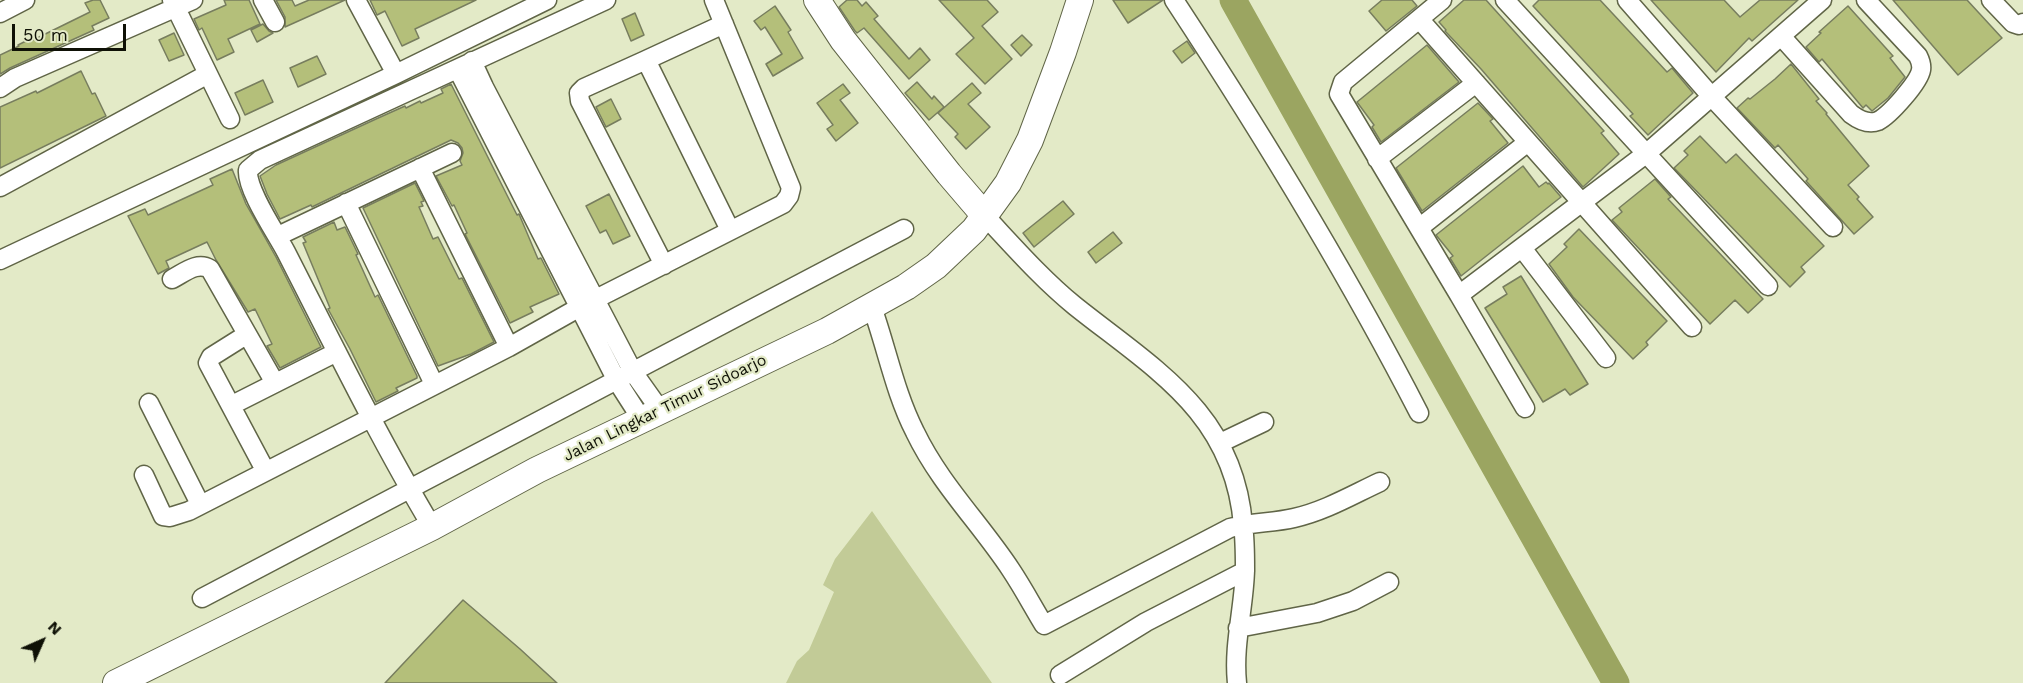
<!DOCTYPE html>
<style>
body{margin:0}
#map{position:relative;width:2023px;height:683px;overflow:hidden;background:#e3eac7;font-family:"Work Sans",sans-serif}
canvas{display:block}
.north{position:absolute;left:12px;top:611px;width:60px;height:60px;-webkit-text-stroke:4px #e3eac7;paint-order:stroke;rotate:45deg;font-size:16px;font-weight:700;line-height:24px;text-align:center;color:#0f1106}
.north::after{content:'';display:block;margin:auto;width:21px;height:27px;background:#0f1106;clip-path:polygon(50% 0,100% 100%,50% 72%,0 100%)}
.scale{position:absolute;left:12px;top:24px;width:114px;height:27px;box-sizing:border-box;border:3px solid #0f1106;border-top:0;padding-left:8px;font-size:18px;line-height:21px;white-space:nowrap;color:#0f1106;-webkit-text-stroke:4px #e3eac7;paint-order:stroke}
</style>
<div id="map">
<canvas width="2023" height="683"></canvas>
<div class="north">N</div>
<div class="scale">50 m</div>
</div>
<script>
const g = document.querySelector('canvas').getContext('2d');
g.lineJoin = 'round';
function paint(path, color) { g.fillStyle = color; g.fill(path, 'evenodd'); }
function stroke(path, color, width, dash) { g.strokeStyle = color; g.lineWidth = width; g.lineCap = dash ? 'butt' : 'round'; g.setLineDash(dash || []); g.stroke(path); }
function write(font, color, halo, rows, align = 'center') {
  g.font = font + ' "Work Sans",sans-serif'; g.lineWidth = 4.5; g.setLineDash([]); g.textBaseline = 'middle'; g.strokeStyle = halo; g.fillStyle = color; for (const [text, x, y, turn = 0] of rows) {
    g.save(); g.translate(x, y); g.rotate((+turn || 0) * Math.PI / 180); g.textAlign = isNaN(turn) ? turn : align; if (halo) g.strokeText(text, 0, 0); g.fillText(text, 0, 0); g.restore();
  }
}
paint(new Path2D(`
 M872,511L992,683H786L797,661L809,650L834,592L823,585L835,559Z`), '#c2cb97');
stroke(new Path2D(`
 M1233,0L1616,683`), '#9ba561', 27);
const building = new Path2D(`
 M93,0H100L109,18L92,26L94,30L10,68L0,74V55L19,46L18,45L28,40L29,42L90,12L85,3Z
 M224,0H249L260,24L228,39L234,52L217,60L202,28L199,30L194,19L226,5Z
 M276,0H292L295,6L309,0H345L285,27V17Z
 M370,0H476L415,29L419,38L402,46L385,11L377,15Z
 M847,0H857L862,6L866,2L878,16L874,19L909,59L920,48L930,60L909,79L864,28L857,33L855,31L839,7Z
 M939,0H987L998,12L982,26L1012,59L985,84L956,54L974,38Z
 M1113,0H1163L1128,23Z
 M1382,0H1412L1417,6L1386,31L1369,11Z
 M1464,0H1486L1604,131L1601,133L1619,154L1583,187L1481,69L1445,31L1446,30L1439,22Z
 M1539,0H1600L1667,72L1672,68L1693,93L1648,135L1630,116L1633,114L1533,6Z
 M1651,0H1724L1740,17L1760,0H1798L1752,41L1749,38L1716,72Z
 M1893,0H1967L2002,38L1958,75Z
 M775,6L791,30L788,32L803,58L773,76L766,64L782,54L765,27L761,30L754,21Z
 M1848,6L1893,56L1890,58L1905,77L1888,98L1872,111L1866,105L1863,108L1822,59L1819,62L1806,47L1821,33L1819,32Z
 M635,13L644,35L631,41L622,19Z
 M263,24L269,31L273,33L257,42L251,30Z
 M174,33L184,55L169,61L159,40Z
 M1022,35L1032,45L1021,56L1011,45Z
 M1187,41L1195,53L1182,63L1173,51Z
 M1427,45L1459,82L1381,142L1372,127L1374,125L1357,102Z
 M317,56L326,74L298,87L290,68Z
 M1791,64L1819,99L1816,101L1827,113L1826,114L1869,166L1848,185L1859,197L1857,199L1873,217L1854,234L1806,181L1808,179L1778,145L1775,148L1737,108L1748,98L1750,99L1775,79Z
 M81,71L92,94L95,93L106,116L0,168V107L36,91L37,93Z
 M263,80L273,102L245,115L235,93Z
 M917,82L932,99L934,96L944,107L929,120L905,93Z
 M972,83L981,93L968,104L990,127L966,149L955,137L958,134L938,113Z
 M451,84L517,215L519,214L538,259L541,258L559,294L530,307L533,312L510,323L465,234L467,233L454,205L452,206L436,176L462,165L460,161L463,153L462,148L458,143L451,140L312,207L311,205L280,219L267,194L260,176L276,165L376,119L405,106L406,108L420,101L421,103L443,93L441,89Z
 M843,84L850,93L840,100L858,123L836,141L827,129L833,125L817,103Z
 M611,99L621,119L606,127L596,107Z
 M1478,103L1493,119L1490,121L1508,143L1422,211L1396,168Z
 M1700,136L1726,163L1736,154L1824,246L1801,267L1805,272L1790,287L1674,168L1688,155L1684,151Z
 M1523,166L1539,187L1546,182L1548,184L1549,183L1561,197L1461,276L1450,258L1453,256L1436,235Z
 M232,169L246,204L276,257L321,347L280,368L267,346L272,344L255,309L248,312L216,260L207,242L166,261L169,268L158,274L128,216L145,209L148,215L213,185L210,179Z
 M1655,179L1671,197L1668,199L1763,299L1748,313L1735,300L1710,324L1612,220L1622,212L1619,208Z
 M415,183L424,201L421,202L423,206L419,207L433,239L438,237L459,279L462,278L494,342L471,354L438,366L363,208Z
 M609,194L630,236L613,244L606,230L600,233L586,206Z
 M1063,201L1074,214L1034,247L1023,233Z
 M334,222L337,230L345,227L358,254L356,255L375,297L378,295L417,376V378L396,388L398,391L376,402L350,349L328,309L330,308L303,243L306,242L303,237Z
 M1579,229L1667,321L1646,342L1648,345L1633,359L1573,297L1549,264L1567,247L1564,244Z
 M1113,232L1122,243L1096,263L1088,252Z
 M1521,276L1588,384L1570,395L1565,389L1543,402L1485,308L1507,294L1503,287Z
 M463,600L520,649L557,683H385Z`);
paint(building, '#b4bf7a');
stroke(building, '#777d5e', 1.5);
const street = new Path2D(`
 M172,0L230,119
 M263,0L275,22
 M356,0L396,74
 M1174,0C1262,134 1346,271 1419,413
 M1442,0L1343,82L1339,94L1459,295L1647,153L1822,0
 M1505,0L1768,286
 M1627,0L1712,97L1833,227
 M1991,0L2013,23L2019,25L2023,23
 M0,13L25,0
 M1420,20L1692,327
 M1781,36L1851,114C1859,120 1868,125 1878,121C1890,115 1919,82 1921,70C1922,65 1920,60 1918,56L1866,0
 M646,60L724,24
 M472,61L484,87L621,349L633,372L660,410
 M458,70L617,381L642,420
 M0,88L15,78L193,0
 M1377,159L1476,83
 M420,168L509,347
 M0,187L208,74
 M346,203L434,384
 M985,216C1014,247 1042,279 1075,306C1154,369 1234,413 1243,525C1245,539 1245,555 1245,570C1244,608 1233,645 1237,683
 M1419,228L1528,142
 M278,236L452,153
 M1522,248L1606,358
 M0,260L396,74L547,0
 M664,265L580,101L579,93L584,88L646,60L730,230
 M172,279C184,273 197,261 210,269L275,383
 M1459,295L1525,408
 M872,307C887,349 895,393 915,432C940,484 980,523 1011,570C1023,588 1033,607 1044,625L1230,528C1251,522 1273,523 1294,518C1325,511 1352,495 1380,482
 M246,335L211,357L208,363L265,470
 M149,403L200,504
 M232,405L337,352
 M1220,443L1264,422
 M144,475L163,516L170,517L189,511L509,347L580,307L783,204L789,196L791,188L714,0
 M432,527C379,438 333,344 286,252C276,233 246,189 248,170L260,160L606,0
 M202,598L904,229
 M1238,628L1317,613L1353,601L1389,582
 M1060,675L1146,622L1245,571`);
const secondary = new Path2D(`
 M817,0L843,40L949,174L985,216
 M116,683L432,527L537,470L827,331L906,287L936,266L974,230L1008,183L1030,140L1063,52L1080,0`);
stroke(street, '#606547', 21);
stroke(secondary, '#606547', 28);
stroke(street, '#fff', 18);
stroke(secondary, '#fff', 26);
write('16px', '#0f1106', '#e3eac7', [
 ["Jalan Lingkar Timur Sidoarjo",665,408,-26]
]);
</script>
